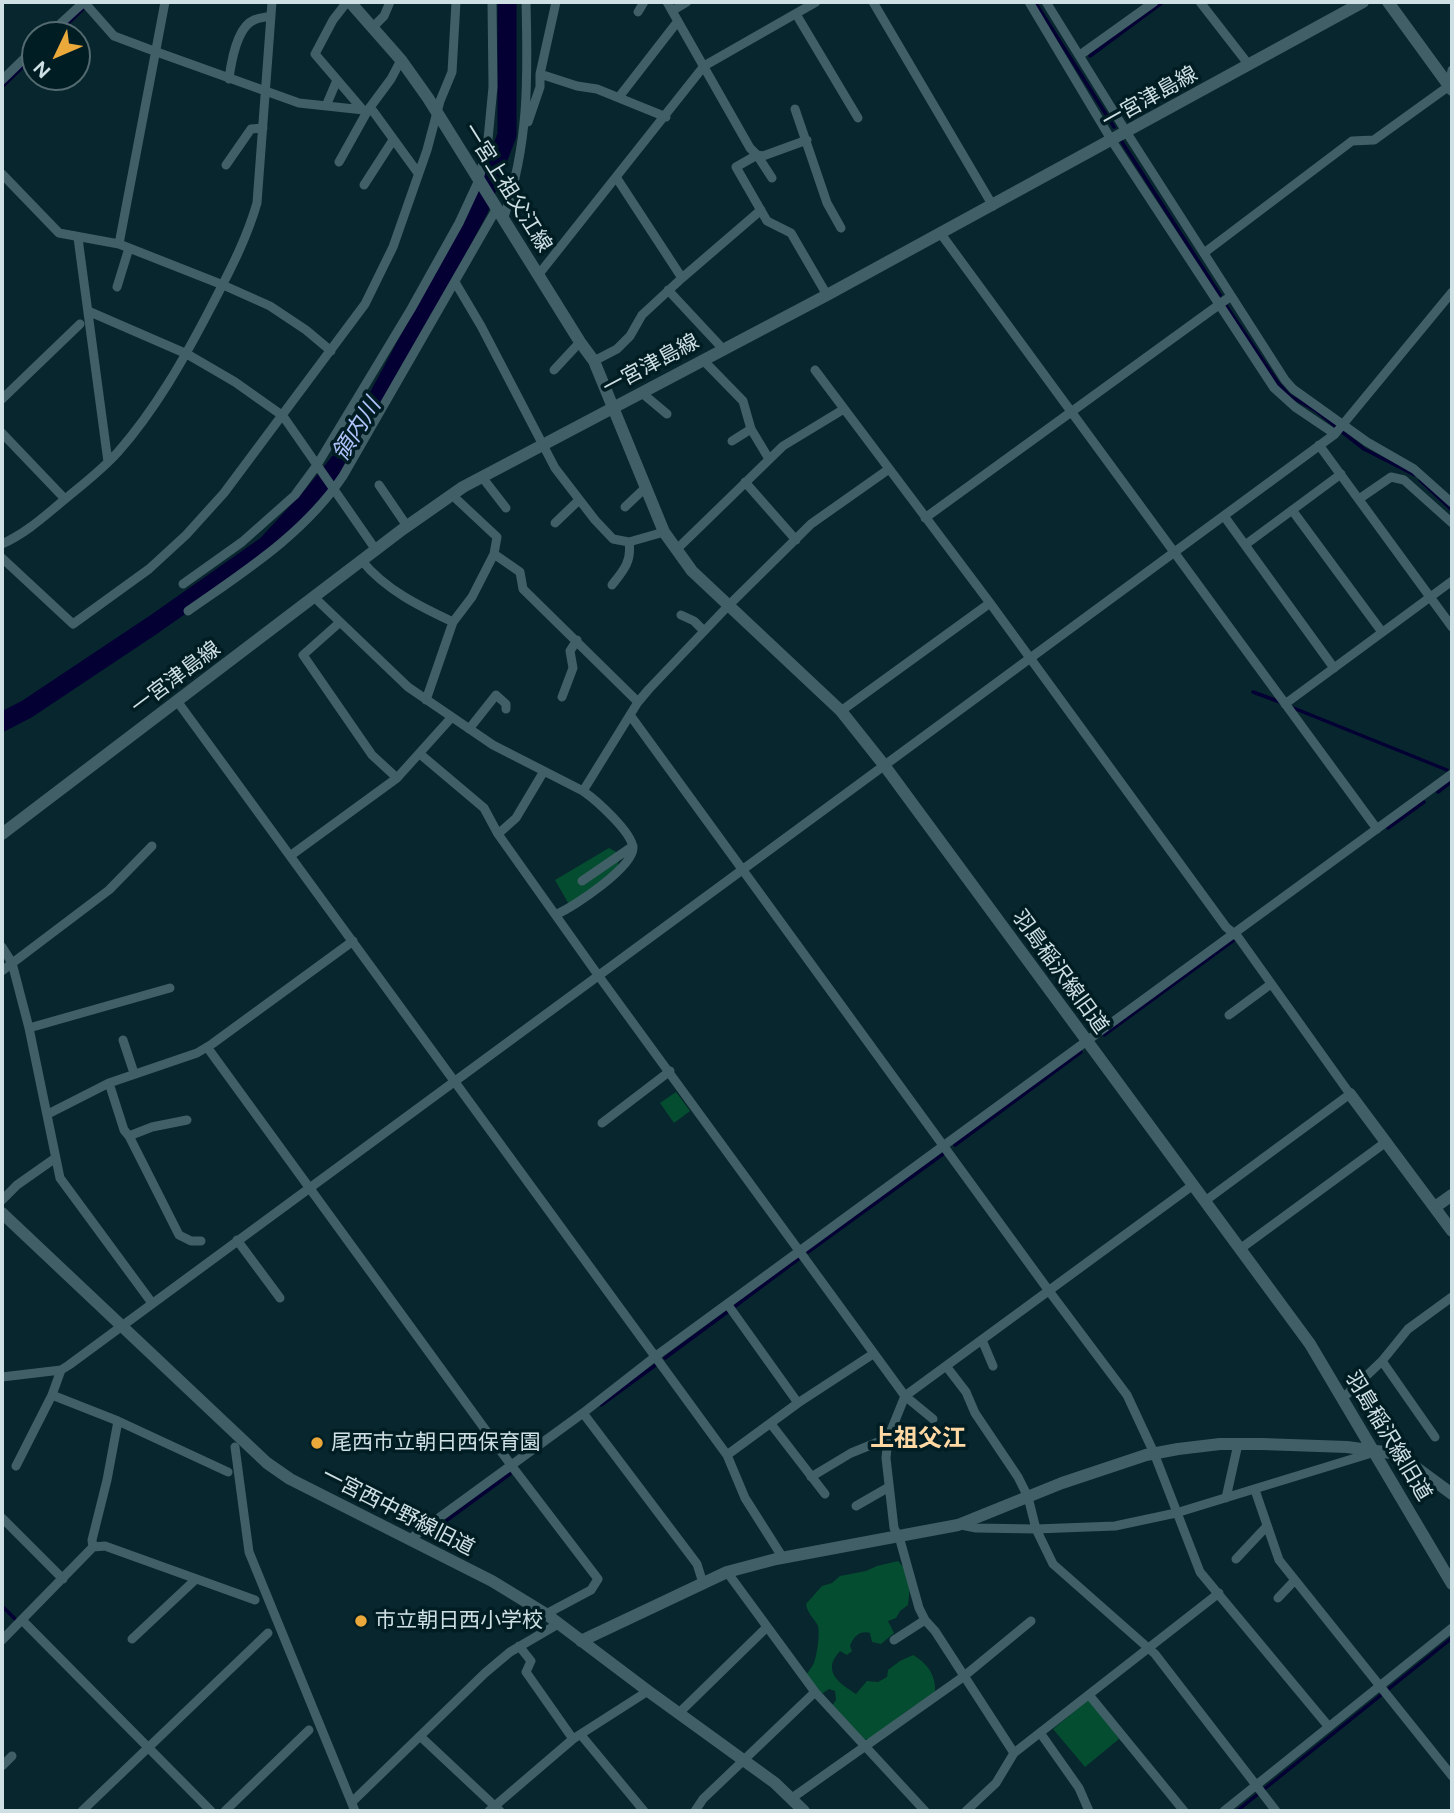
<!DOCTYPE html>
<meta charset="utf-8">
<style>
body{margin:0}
#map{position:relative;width:1454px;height:1813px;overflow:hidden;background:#08262d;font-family:Figtree,sans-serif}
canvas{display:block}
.frame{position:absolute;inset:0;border:4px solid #cfe0e4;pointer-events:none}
.north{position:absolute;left:21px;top:21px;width:70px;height:70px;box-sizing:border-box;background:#001d23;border:2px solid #536b70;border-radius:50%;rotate:226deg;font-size:19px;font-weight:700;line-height:28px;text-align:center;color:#cfe0e4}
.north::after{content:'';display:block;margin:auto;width:24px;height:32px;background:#eca93b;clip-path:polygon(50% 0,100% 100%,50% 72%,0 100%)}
</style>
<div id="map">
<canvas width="1454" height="1813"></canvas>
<div class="frame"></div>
<div class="north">N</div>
</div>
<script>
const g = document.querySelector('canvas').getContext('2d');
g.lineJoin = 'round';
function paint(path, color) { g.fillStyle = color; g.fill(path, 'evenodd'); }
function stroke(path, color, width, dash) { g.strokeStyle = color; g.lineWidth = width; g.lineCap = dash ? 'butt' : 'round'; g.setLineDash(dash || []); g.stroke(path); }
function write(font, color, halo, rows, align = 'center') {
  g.font = font + ' Figtree,"Noto Sans JP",sans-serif'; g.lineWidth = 7; g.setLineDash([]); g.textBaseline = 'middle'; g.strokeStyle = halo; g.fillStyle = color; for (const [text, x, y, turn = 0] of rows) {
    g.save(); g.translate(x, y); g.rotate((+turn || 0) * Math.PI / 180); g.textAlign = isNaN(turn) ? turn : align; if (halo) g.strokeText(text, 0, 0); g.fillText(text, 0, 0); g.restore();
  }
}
paint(new Path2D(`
 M609,848L620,854L617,870L571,908L555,880Z
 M676,1092L690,1111L674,1123L660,1103Z
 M898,1561L905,1569L906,1577L910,1587L908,1605L900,1611L896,1618L888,1621L894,1633L881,1644L872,1642L870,1633C860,1630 853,1637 850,1646L852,1651L847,1655L840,1651C821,1671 839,1683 856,1694L867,1681L878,1682L887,1677L888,1670L900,1661L913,1655C927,1663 936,1675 935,1691C927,1700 917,1704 907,1711C893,1721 878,1741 859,1740L830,1709L836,1700L835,1691L829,1689L823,1693L817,1692L805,1677C807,1672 812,1668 814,1663C817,1655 821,1630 817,1624C812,1616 808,1614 806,1604L822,1586L832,1583L840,1576L866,1571L877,1566Z
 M1091,1698L1119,1739L1085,1767L1053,1729Z`), '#054d30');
stroke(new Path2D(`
 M90,2H91
 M1035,2L1114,127
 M56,35L83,9
 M1090,56L1163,2
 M2,87L35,55
 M1122,142L1220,295
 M1225,304L1278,383L1290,396L1315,410L1335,426
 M1341,431L1364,449L1415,475
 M1420,480L1452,510
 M1253,692L1280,702
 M1291,707L1447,770
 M1438,792L1452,781
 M1388,828L1424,802
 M1104,1035L1234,940
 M955,1145L1081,1052
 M808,1252L943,1154
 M734,1307L801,1257
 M665,1358L730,1310
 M601,1405L657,1364
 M432,1531L510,1474
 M2,1606L16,1620
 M1237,1811L1452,1638`), '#040034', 3.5);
stroke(new Path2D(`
 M2,722L27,709L153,625L267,545L313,495L351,448L479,209L507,135V2`), '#040034', 19);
stroke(new Path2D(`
 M84,2L114,36L154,51L299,103L373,111L418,173
 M347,2L333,20L315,54L362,109
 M667,2L750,148L757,155L736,167L767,221L791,233L827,295
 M873,2L993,206
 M1029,2L1112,141L1274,388L1295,407L1335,434
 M1046,2L1127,133L1285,380L1293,389L1367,442L1414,469L1452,503
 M1200,2L1249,65
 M672,11L687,2
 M638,12L644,2
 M796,14L858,118
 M374,26L384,16L390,2
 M48,35L84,2
 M1080,55L1154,2
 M540,74L577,86L597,89L666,117
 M229,79C231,63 237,27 254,20C259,18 266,17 271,16
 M2,80L35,48
 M619,97L678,21
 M326,106L337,80
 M795,109L827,203L841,228
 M528,122L540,87V74L556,2
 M339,162L368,110L391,79L401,60
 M226,165L251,129L263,128
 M2,174L59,233L119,244L223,285L270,306L306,330L331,351
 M616,177L682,278
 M772,178L757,155L763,156L807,140
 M364,185L393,140
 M504,217C529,143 528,78 526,2
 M941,234L1377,829
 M78,238L108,462
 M119,244L165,2
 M1204,253L1352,141L1374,140L1449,86L1452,70
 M539,274L704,66L816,2
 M455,282L481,326L555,468L595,520L613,539L629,542L664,532
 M117,287L129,248
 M668,290L723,349
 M88,311L187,354L235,382L283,416L376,550
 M703,360L743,401L751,429L769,459
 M594,361L617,349L630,336L642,315L682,278L761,210
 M554,370L580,342
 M815,370L990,603L1226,927L1238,937L1350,1094L1205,1201
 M642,393L667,414
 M2,399L80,324
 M2,433L65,499
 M732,441L751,429
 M1319,445L1452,627
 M482,477L506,508
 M745,482L796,540
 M379,485L407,526
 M1359,499L1391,477L1404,480L1452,523
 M625,507L645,488
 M1292,510L1382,632
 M1224,516L1334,668
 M925,518L1231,296
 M555,523L579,500
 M2,544C24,534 40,520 58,505C78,488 100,472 118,452C155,410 184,359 210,309C228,274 246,241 257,203L272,2
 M1245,545L1341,474
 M676,550L783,446L844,409
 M494,554L520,572L523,589L638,702
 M2,558L73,624L149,569L186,535L224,493L365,304L393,247L427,150L440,101L452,72L456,2
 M362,561C386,590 419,606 453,622
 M183,584L242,542L295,495L317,465L411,309L459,223L479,180L488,139L493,87L492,2
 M612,585C623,571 632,562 629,542
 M314,597L408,687L493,745L583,791C596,800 632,832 633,848C633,867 574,907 557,914
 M188,611C245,571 304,534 343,476L497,208
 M681,615L694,621L704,631
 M339,623L303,655L372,755L397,778
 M562,697L573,668L570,651L577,640
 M426,700L453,622L472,597L494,554L497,537L451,494
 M177,701L727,1455L745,1498L783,1558
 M1285,704L1452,581
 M841,711L990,603
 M630,715L1049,1291L1127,1395L1154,1453L1200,1572L1329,1727
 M469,729L496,695L506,704V709
 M420,754L484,808L498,834L598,975L905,1396L933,1419
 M583,791L638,702L649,689L728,606L811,524L889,469
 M498,834L516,818L544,771
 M290,856L397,778L451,718
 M582,881L633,846
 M2,947L12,963L29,1028L60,1178L152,1303
 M2,971L109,890L152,846
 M1229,1015L1271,984
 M29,1028L170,988
 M123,1040L134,1073
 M207,1047L511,1465L598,1579L591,1590L546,1614
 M109,1083L124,1130L129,1136L152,1127L187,1120
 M48,1114L109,1083L197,1053L212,1044L353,941
 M602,1123L670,1071
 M129,1136L179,1235L191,1241H201
 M2,1200L17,1185L54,1159
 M237,1240L280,1298
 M1240,1249L1386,1142
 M728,1305L798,1403
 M982,1340L993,1366
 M1382,1361L1435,1437
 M946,1366L966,1392L975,1413L1018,1477L1028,1497L1036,1529L1053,1564L1155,1654L1276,1811
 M2,1377L61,1370L69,1365L1335,434L1452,292
 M52,1395L118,1421L228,1472
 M1343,1398L1382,1361L1408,1329L1452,1297
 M583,1413L697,1564L703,1583
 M771,1424L825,1494
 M235,1447L249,1552L355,1811
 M727,1455L798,1403L873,1354
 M16,1466L52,1395L61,1370
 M811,1477L851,1453L888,1438
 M1255,1490L1279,1560L1452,1776
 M1226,1498L1238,1444
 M856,1506L889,1487
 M2,1518L63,1579
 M961,1525L976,1528L1036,1529L1115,1526L1176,1513L1375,1452
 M410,1539L583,1413L656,1356L1452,774
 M93,1547L92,1540L107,1480L118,1421
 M1236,1559L1267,1526
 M727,1572L815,1692L925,1811
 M1278,1598L1295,1580
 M22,1620L211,1811
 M132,1639L196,1579
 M2,1640L93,1547L105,1546L255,1600
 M894,1640L925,1620
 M519,1646L531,1661L526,1672L573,1739
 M1090,1696L1184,1811
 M679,1713L767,1627
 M1041,1734L1079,1788L1089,1811
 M581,1735L644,1811
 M421,1737L500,1811
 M1014,1753L935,1631L925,1620L919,1608L900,1540L894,1528L886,1458L888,1438L905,1396L1193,1185
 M2,1766L12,1756
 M792,1798L963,1677L1031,1621
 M352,1802L485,1673L510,1652L558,1624
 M82,1811L268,1633
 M225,1811L309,1730
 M489,1811L573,1739L648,1691
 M695,1811L703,1799L815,1692
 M966,1811L996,1783L1014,1753L1219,1593
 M1224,1811L1452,1628`), '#415f66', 9);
stroke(new Path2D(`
 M350,2L401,60L428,98L580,342L594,361L664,532L692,571L841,711L884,765L1310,1344L1452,1584
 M1388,2L1452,90
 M2,834L403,529L463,487L827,295L1363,2
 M1350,1094L1452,1231
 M1435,1207L1452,1195
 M2,1213L267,1463L290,1479L492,1581L546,1614L648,1691L775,1783L804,1811
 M581,1641L727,1572L776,1559L958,1525L1062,1483L1146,1455L1178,1449L1220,1444H1262L1347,1447L1391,1453L1410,1463L1452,1494`), '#415f66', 12);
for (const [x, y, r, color] of [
 [317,1443,7,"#eca93b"],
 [361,1621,7,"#eca93b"]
]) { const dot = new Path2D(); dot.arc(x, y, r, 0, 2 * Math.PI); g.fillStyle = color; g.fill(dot); stroke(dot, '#001d23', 2.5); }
write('21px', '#cfe0e4', '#001d23', [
 ["一宮津島線",1150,98,-29],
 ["一宮上祖父江線",507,188,58],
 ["一宮津島線",651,365,-28],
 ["一宮津島線",176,678,-37],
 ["羽島稲沢線旧道",1060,972,54],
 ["羽島稲沢線旧道",1388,1436,59],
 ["一宮西中野線旧道",398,1512,27]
]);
write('21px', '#cfe0e4', '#001d23', [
 ["尾西市立朝日西保育園",331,1443],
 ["市立朝日西小学校",375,1621]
], 'left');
write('italic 23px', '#b1c2f9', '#001d23', [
 ["領内川",357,430,-58]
]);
write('bold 24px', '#ffd8a4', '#001d23', [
 ["上祖父江",918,1439]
]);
</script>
